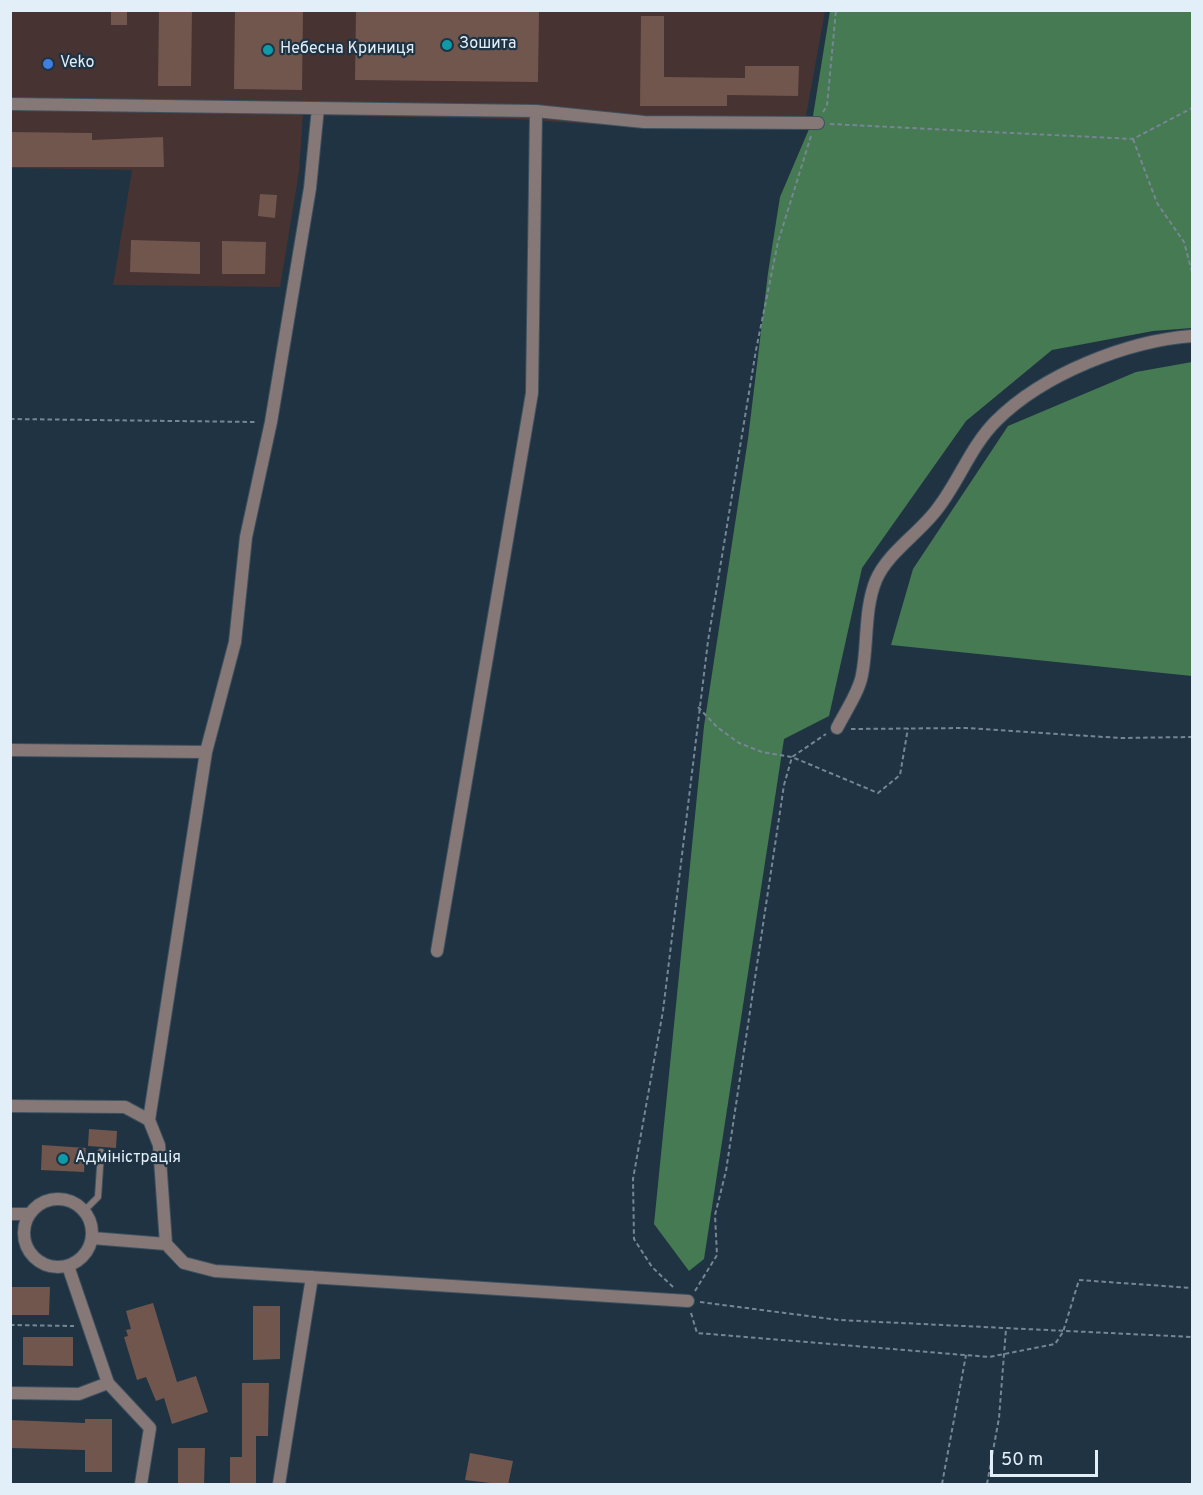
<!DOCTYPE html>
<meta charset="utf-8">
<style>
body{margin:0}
#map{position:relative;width:1203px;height:1495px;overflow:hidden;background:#1f3343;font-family:Overpass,sans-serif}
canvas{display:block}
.frame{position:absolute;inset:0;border:12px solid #e2eef8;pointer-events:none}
.scale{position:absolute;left:990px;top:1450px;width:108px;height:27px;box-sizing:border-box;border:3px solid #e2eef8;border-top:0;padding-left:8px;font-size:18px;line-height:21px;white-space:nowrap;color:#e2eef8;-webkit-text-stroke:4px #1f3343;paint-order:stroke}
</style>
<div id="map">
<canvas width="1203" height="1495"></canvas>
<div class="frame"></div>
<div class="scale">50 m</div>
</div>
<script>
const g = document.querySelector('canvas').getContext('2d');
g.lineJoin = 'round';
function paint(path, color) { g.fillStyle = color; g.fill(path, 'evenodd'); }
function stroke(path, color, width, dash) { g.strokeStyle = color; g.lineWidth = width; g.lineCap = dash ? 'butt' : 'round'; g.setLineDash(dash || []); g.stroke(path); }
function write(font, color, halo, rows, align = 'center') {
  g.font = font + ' Overpass,sans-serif'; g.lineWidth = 4.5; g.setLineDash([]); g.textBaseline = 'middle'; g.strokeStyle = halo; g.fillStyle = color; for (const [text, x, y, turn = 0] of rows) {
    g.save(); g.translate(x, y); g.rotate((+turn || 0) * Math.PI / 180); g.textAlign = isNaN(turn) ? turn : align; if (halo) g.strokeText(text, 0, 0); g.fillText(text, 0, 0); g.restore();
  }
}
paint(new Path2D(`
 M11,11H825L806,116H638L633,127L513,119L303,115L299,172L280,287L113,285L132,170L11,168Z`), '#473332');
paint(new Path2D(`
 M830,11H1192V328L1153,331L1052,350L966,421L862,568L829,716L784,739L704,1259L689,1271L654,1224L704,726L748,439L768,273L780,197L812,122Z
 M1192,362V676L891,645L913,569L1008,426L1136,372Z`), '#467a52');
paint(new Path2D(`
 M111,10H127V25H111Z
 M159,10H192L191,86H158Z
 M235,10H303L302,90L234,89Z
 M356,10H539L538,82L355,80Z
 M641,16H664V77L745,78V66H799L798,96L727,95V106H640Z
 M10,132L92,133V140L163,137L164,167H10Z
 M260,194L277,195L275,218L258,216Z
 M131,240L200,242V274L130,272Z
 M222,241L266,242L265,274H222Z
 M89,1129L117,1131L116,1148L88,1146Z
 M42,1145L86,1148L84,1172L41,1170Z
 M10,1287H50L49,1315H10Z
 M153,1303L177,1382L196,1376L208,1412L172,1424L164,1398L156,1401L146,1377L137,1380L124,1337L128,1336L126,1330L131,1329L126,1311Z
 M253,1306H280V1359L253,1360Z
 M23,1337H73V1366L23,1365Z
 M242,1383H269L268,1436H256V1485H230V1457H242Z
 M85,1419H112V1472H85V1450L10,1448V1420L85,1423Z
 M178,1448H205L204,1485H178Z
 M470,1453L513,1461L508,1485L465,1480Z`), '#71564e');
const service = new Path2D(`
 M84,1211L98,1197L101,1152`);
const minor = new Path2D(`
 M10,104L536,111L644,122L818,123
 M837,728C845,712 859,692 862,675C868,645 864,609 876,580C888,552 920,533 938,508C959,481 971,446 996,421C1043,374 1127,341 1192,336
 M10,750L206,752
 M437,951L532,393L536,111
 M10,1106L125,1107L149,1120L159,1145L166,1244
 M149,1120L206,752L235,642L246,537L271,422L310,188L318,108
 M24 1233a34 34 0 1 1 68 0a34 34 0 1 1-68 0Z
 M10,1214H30
 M92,1238L166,1244L184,1263L215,1271L688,1301
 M68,1266L108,1383L150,1428L141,1484
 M10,1393L79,1394L108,1383
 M279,1484L312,1277`);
stroke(service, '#3e5160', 8);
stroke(minor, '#3e5160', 14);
stroke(new Path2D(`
 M823,112L827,106L836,10
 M830,124L1133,139L1192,108
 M1133,139L1157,203L1184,242L1192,272
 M10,419L257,422
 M698,707L717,727L739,743L762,752L792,757L878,793L900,775L908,728
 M851,729L966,728L1120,738L1192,737
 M673,1287L652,1267L634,1239L633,1179L663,1011L708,641L756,350L778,242L811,136
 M695,1291L717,1255L715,1215L726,1171L784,785L792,757L826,734
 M700,1302L839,1320L1192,1337
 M691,1313L697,1333L989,1357L1055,1344L1063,1332L1079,1280L1192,1288
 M10,1325L74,1326
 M942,1484L966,1355
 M987,1484L999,1418L1006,1329`), '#768694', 2, [4.5, 3]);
stroke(service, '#867876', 6);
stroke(minor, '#867876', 12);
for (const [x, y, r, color] of [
 [447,45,6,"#0f9aa8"],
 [268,50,6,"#0f9aa8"],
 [48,64,6,"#3f7fe0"],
 [63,1159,6,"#0f9aa8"]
]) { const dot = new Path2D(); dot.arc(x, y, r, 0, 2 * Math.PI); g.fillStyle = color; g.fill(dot); stroke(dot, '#1f3343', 2); }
write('16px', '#e2eef8', '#1f3343', [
 ["Зошита",459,45],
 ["Небесна Криниця",280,50],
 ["Veko",60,64],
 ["Адміністрація",75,1159]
], 'left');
</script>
